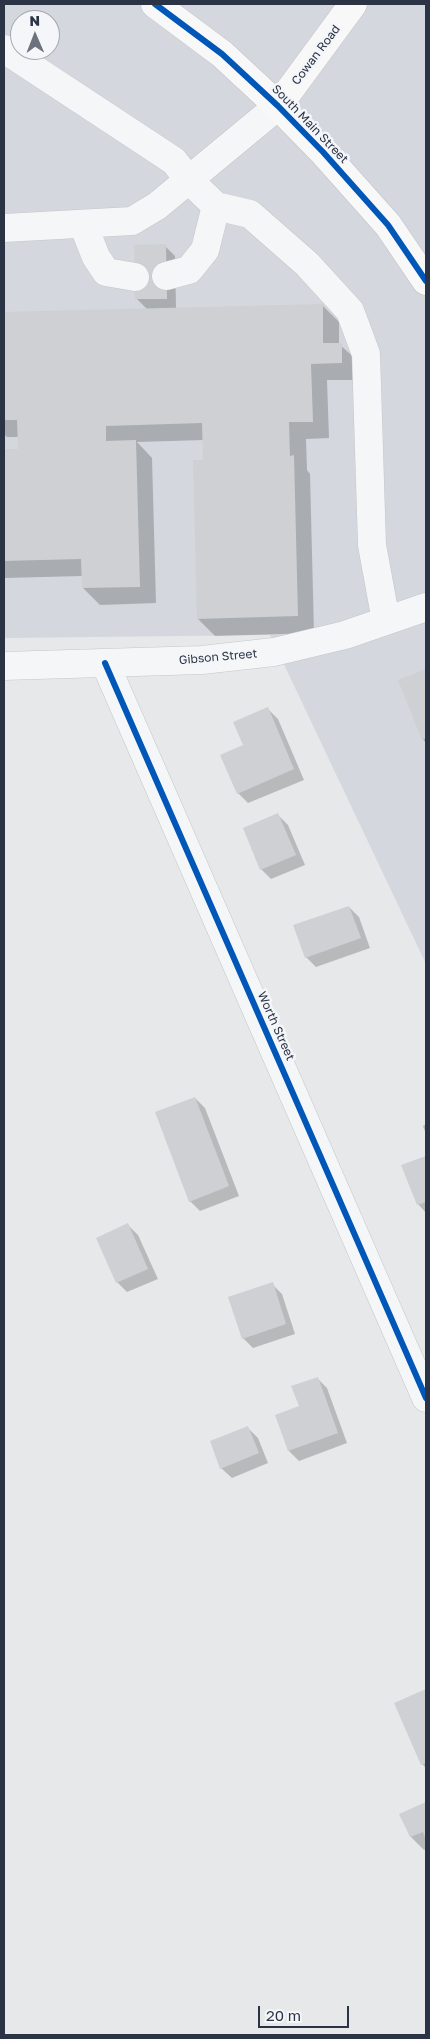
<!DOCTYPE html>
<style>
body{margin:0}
#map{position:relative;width:430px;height:2039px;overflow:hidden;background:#e6e8ea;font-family:"Golos Text",sans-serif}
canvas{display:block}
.frame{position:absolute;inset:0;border:5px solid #2b3445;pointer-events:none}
.north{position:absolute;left:10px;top:10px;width:50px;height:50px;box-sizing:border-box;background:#f4f6f9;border:1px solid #a4a8b1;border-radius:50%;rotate:359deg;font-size:14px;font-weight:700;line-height:20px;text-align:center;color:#2b3445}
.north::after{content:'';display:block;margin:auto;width:18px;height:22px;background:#6c737f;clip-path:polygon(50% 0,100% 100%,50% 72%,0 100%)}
.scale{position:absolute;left:258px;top:2006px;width:91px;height:22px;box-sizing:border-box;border:2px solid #2b3445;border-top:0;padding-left:6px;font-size:15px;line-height:18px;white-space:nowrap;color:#2b3445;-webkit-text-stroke:4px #f4f6f9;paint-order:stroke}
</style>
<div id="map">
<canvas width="430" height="2039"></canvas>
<div class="frame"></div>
<div class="north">N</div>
<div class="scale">20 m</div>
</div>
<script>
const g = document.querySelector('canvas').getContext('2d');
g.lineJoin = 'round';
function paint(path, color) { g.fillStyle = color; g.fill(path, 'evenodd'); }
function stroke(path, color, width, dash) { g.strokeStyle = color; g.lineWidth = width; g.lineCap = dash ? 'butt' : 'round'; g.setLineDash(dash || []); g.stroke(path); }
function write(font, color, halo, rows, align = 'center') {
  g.font = font + ' "Golos Text",sans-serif'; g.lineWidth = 5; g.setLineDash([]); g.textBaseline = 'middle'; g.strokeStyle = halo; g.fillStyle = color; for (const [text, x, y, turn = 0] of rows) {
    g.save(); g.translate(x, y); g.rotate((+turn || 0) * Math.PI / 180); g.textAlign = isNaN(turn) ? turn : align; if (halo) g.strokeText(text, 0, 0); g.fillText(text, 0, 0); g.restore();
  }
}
paint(new Path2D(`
 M4,4H426V964L270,635L4,638ZM20,20H50V50H20Z`), '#d4d7dd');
paint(new Path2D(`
 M165,246L175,256L176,309L322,305L339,322V344L358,361L359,380H327L329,438L306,439L307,470L310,474L314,633L215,636L198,619L204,440L137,442L152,458L156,603L100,605L83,588L82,576L4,578V450H20L19,437H7L4,434V314L148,310L137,299Z
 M426,670V743L423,739L399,680Z
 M268,709L278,719L304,780L248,803L238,793L245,746Z
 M278,815L288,825L305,865L271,879L261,869Z
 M349,907L359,917L370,948L316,967L306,957Z
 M195,1098L205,1108L239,1196L200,1211L190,1201Z
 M426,1124V1134L423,1126Z
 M426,1157V1213L418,1204L403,1166Z
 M128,1225L138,1235L158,1279L127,1292L117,1282Z
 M272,1284L282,1294L295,1334L253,1348L243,1338Z
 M317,1378L327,1388L347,1443L299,1461L289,1451L277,1416L300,1407Z
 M248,1428L258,1438L268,1463L232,1478L221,1468Z
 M426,1691V1768L422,1764L396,1704Z
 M426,1804V1849L424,1850L411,1837L401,1815Z`), '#0003');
paint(new Path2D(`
 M166,244L167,299H135L134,245Z
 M323,304V343H342V363L311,364L313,422H289L290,456L294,455L298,616L197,619L193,460H203L202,423L106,426V441L136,440L140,587L82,588L81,559L4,561V449H18L17,420H4V312Z
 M426,669V738L422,740L398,680Z
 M268,707L294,769L237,794L220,755L243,745L233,722Z
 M278,813L296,855L260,870L243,828Z
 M349,906L361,938L305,958L293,925Z
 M195,1097L229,1186L189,1202L155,1112Z
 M426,1156V1202L417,1205L401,1165Z
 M128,1223L148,1269L116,1283L96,1238Z
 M273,1282L286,1324L242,1339L228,1297Z
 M318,1377L338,1433L288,1451L275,1415L299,1406L291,1386Z
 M248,1426L259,1453L220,1469L210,1441Z
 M426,1689V1763L421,1765L394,1703Z
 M426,1802V1840L423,1832L410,1837L399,1814Z`), '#ced0d3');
const minor = new Path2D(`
 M4,49L174,161L188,179L216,206L250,214L307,264L350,311L366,354L372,545L386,621
 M83,224L96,257L106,272L135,277
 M4,228L132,221L157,206L278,106
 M166,276L189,270L205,250L216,206
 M105,663L426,1398
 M4,666L202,660L274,652L345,635L426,607`);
const major = new Path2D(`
 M155,4L222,54L278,106L323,152L388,225L426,281
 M278,106L353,4`);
stroke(minor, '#c4c6c8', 29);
stroke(major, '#c2c5c8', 29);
stroke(minor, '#f5f6f7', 28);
stroke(major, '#f8f8f8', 28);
stroke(new Path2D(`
 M155,4L222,54L278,106L323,152L388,225L426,281
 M105,663L426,1398`), '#0057b8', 6);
write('12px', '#2b3445', '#f4f6f9', [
 ["Cowan Road",316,55,-53],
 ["South Main Street",310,124,46],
 ["Gibson Street",218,657,-5],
 ["Worth Street",276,1026,66]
]);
</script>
